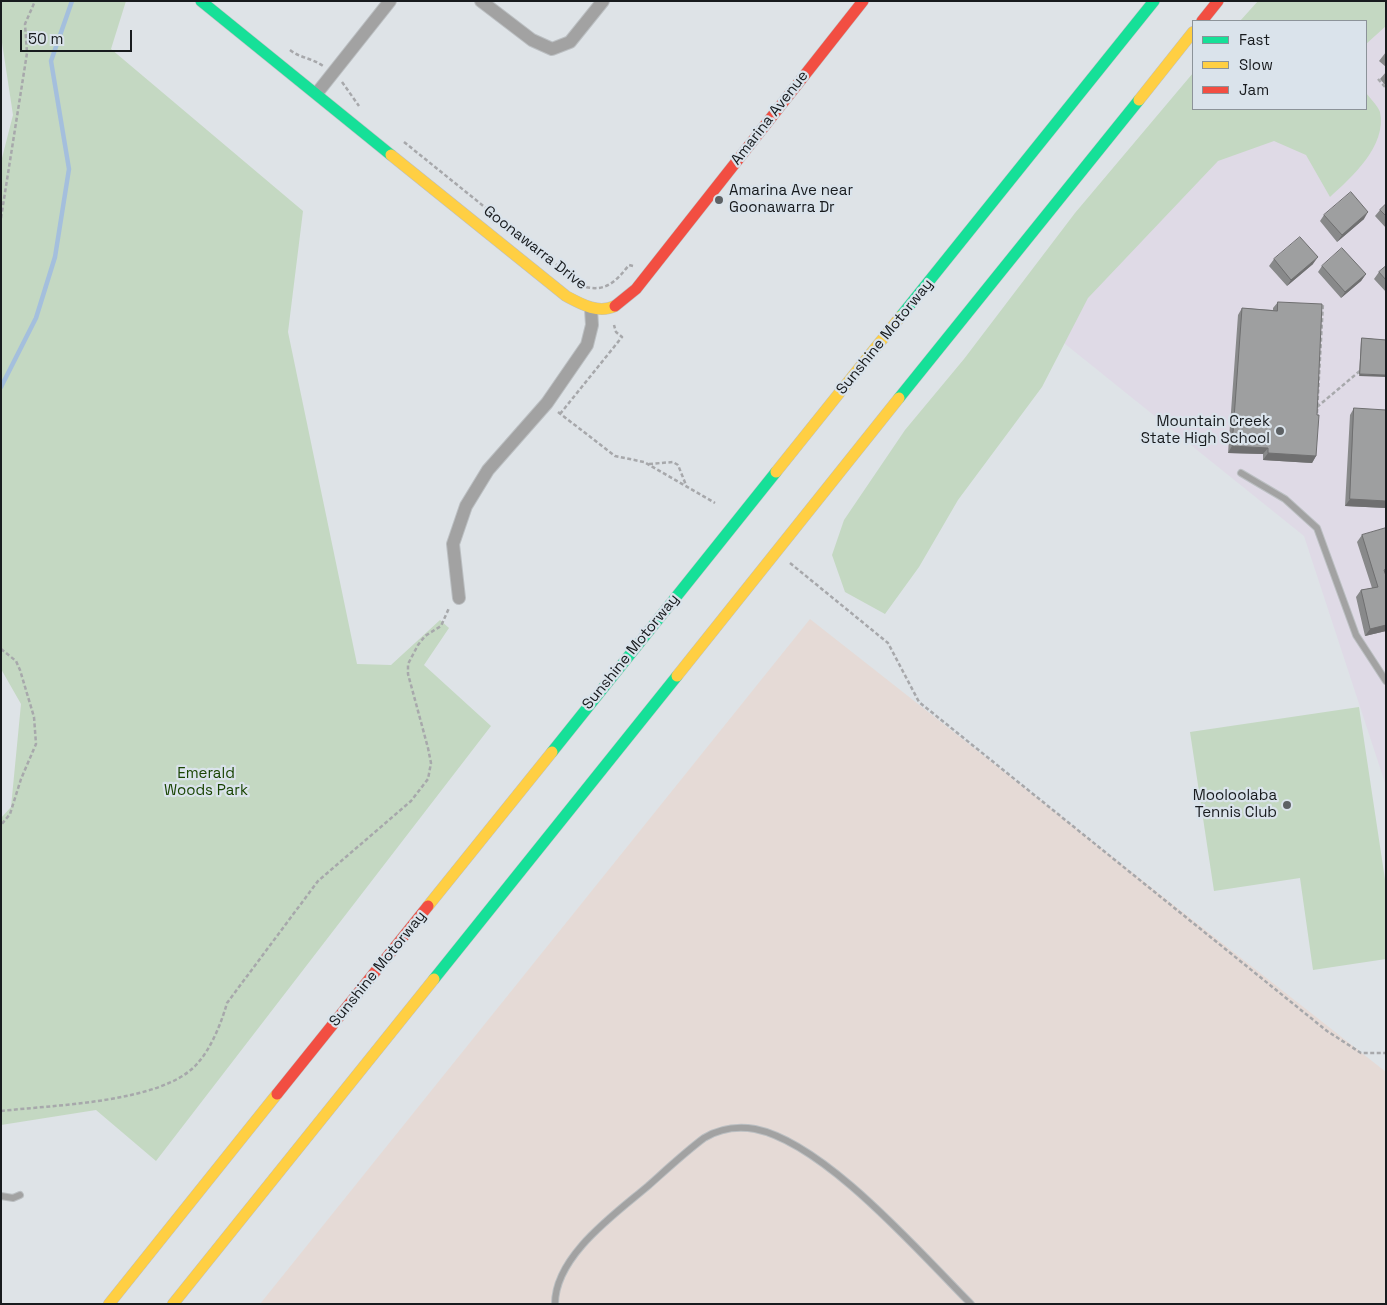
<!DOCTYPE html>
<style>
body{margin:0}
#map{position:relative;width:1387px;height:1305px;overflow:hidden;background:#dee3e7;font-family:"Space Grotesk",sans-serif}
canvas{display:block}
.frame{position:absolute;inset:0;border:2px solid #181b1e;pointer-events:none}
.legend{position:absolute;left:1192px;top:20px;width:175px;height:90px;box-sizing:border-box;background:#dae3eb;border:1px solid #8c9399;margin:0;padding:6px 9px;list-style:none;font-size:15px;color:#181b1e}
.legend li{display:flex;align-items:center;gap:10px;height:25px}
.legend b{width:25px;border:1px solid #8c9399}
.scale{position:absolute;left:20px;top:30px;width:112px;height:22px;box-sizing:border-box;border:2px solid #181b1e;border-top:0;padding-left:6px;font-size:15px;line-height:18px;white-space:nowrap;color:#181b1e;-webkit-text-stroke:4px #dae3eb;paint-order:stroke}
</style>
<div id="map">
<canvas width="1387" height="1305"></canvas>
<div class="frame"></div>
<ul class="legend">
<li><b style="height:6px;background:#16e098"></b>Fast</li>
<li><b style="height:6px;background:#ffcf43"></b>Slow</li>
<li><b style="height:6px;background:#f24e42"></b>Jam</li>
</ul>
<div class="scale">50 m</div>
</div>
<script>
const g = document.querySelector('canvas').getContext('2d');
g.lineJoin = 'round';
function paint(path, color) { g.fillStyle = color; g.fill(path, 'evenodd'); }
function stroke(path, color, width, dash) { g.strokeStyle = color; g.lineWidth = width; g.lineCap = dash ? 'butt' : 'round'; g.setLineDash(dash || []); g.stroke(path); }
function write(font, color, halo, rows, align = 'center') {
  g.font = font + ' "Space Grotesk",sans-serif'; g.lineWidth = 4.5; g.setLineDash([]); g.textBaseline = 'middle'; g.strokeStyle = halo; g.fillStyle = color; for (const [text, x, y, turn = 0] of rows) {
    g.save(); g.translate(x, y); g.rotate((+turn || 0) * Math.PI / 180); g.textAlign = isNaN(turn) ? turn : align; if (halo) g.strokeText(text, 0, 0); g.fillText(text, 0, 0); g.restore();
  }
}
paint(new Path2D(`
 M810,619L1386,1072V1304H260Z`), '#e5dad6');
paint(new Path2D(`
 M1386,1V786L1304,536L1044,327L1211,140L1366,109V21Z`), '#dfdae6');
paint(new Path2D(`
 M1,1H126L111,49L303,211L288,332L357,664L391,665L440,620L449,628L424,665L491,726L156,1161L96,1110L1,1125V818L11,807L21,704L1,669V162L13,115L1,36Z
 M1258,1H1386V26L1366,44V21H1240Z
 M1193,73V109H1366V93C1370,98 1378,106 1380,112C1387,146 1352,177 1330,197L1306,155L1274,141L1218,161L1088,298L1042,387L958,500L919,567L885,614L845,592L832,555L844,520L905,430L964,359L1075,213Z
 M1359,707L1386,886V959L1313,970L1300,878L1214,891L1190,732Z`), '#c4d8c2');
stroke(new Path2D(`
 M1,387L36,318L55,257L69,169L51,61L72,1`), '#a4bfdd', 4.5);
const lane = new Path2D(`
 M1241,473L1285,499L1317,528L1356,635L1386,681
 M1,1196L13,1198L20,1195
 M555,1304C555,1256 615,1214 648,1186C666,1170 684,1153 704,1138C719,1129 737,1126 755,1129C825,1143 920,1253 971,1304`);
const street = new Path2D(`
 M481,1L532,40L552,49L570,42L603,1
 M317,93L390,1
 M459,598L453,544L466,506L488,470L547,403L587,345L592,325L591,309`);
const fast = new Path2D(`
 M201,1L391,155
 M901,316L1154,1
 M899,398L1139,100
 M552,752L776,472
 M434,979L677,676`);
const slow = new Path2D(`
 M1139,100L1193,32
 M391,155L566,296C581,304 598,314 615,306
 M776,472L901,316
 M677,676L899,398
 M428,906L552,752
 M109,1304L277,1094
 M173,1304L434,979`);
const jam = new Path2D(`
 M1202,21L1218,1
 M615,306L636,289L863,1
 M277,1094L428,906`);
stroke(lane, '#bbbfc2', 8);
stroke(street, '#bbbfc2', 14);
stroke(fast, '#bbbfc2', 12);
stroke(slow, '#bbbfc2', 12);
stroke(jam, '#bbbfc2', 12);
stroke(new Path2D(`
 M290,50C300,58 312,58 323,66
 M1378,79L1386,88
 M342,82L359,106
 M404,142L579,283
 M1,218L27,53L25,24L35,1
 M586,287C607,292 617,280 629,265L633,266
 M1317,407L1361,370
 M558,412L615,456L644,462L715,503
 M1317,413L1323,303
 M560,414L622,337L616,332L614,325
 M649,464L673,462L678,465L686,485
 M790,563L888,643L919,702L1327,1031L1361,1053H1386
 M1,649L16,661L20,670L34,717L36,744L21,779L10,814L1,825
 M1,1111C52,1105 161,1103 196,1065C211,1049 221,1024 227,1003L318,881L411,801L428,779L431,763L428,748L408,674V664L418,645L425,636L441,626L449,608`), '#a7a8ab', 2.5, [4, 2.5]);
stroke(lane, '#a2a2a2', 6);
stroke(street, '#a2a2a2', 12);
stroke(fast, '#16e098', 11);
stroke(slow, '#ffcf43', 11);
stroke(jam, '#f24e42', 11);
paint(new Path2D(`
 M1386,52V67L1379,61Z
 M1386,72V86L1380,79Z
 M1386,204V228L1375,216L1380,210Z
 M1324,215L1364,219L1337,242L1320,221Z
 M1274,259L1313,264L1287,286L1269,266Z
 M1322,266L1366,274L1361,281L1341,298L1318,272Z
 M1386,266V292L1374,279L1379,272Z
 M1278,302L1317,415L1316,456L1312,463L1263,460V454L1228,453L1238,315L1242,308L1273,310V308Z
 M1362,338L1386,340L1359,376L1361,341Z
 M1354,408L1386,508L1345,506L1350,415Z
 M1386,528V631L1365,636L1356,597L1361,590L1372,588L1357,542L1362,535Z`), '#88898a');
paint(new Path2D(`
 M1368,212L1364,219L1337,242L1342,235Z
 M1318,257L1313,264L1287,286L1291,280Z
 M1366,274L1361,281L1341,298L1345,292Z
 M1360,374L1386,375V377L1359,376Z
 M1232,446L1268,448L1263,454L1228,453Z
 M1268,453L1316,456L1312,463L1263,460Z
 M1350,499L1386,501V508L1345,506Z
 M1386,625V631L1365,636L1370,629Z`), '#6f6f70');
const building = new Path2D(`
 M1351,192L1368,212L1342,235L1324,215Z
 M1386,204V216L1380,210Z
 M1300,237L1318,257L1291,280L1274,259Z
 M1342,248L1366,274L1345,292L1322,266Z
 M1386,266V280L1379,272Z
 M1278,302L1322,304L1317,415H1319L1316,456L1268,453V448L1232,446L1242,308L1277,311Z
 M1362,338L1386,340V375L1360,374Z
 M1354,408L1386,410V501L1350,499Z
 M1386,528V569L1384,570L1386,576V625L1370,629L1361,590L1378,587L1362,535Z`);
paint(building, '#9e9fa0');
stroke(building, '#6f6f70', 1);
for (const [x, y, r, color] of [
 [719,200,5,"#5d6164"],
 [1280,431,5,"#5d6164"],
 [1287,805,5,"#5d6164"]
]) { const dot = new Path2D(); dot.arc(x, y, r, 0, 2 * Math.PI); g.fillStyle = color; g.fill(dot); stroke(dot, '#dae3eb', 2); }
write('15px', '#181b1e', '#dae3eb', [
 ["Amarina Avenue",770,118,-52],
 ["Goonawarra Drive",535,248,38],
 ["Sunshine Motorway",885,337,-51],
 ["Sunshine Motorway",631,652,-51],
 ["Sunshine Motorway",378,969,-51]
]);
write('15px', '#181b1e', '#dae3eb', [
 ["Amarina Ave near",729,191,"left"],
 ["Goonawarra Dr",729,208,"left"],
 ["Mountain Creek",1270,422],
 ["State High School",1270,439],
 ["Mooloolaba",1277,796],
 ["Tennis Club",1277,813]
], 'right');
write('15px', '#194402', '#dae3eb', [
 ["Emerald",206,774],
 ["Woods Park",206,791]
]);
</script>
